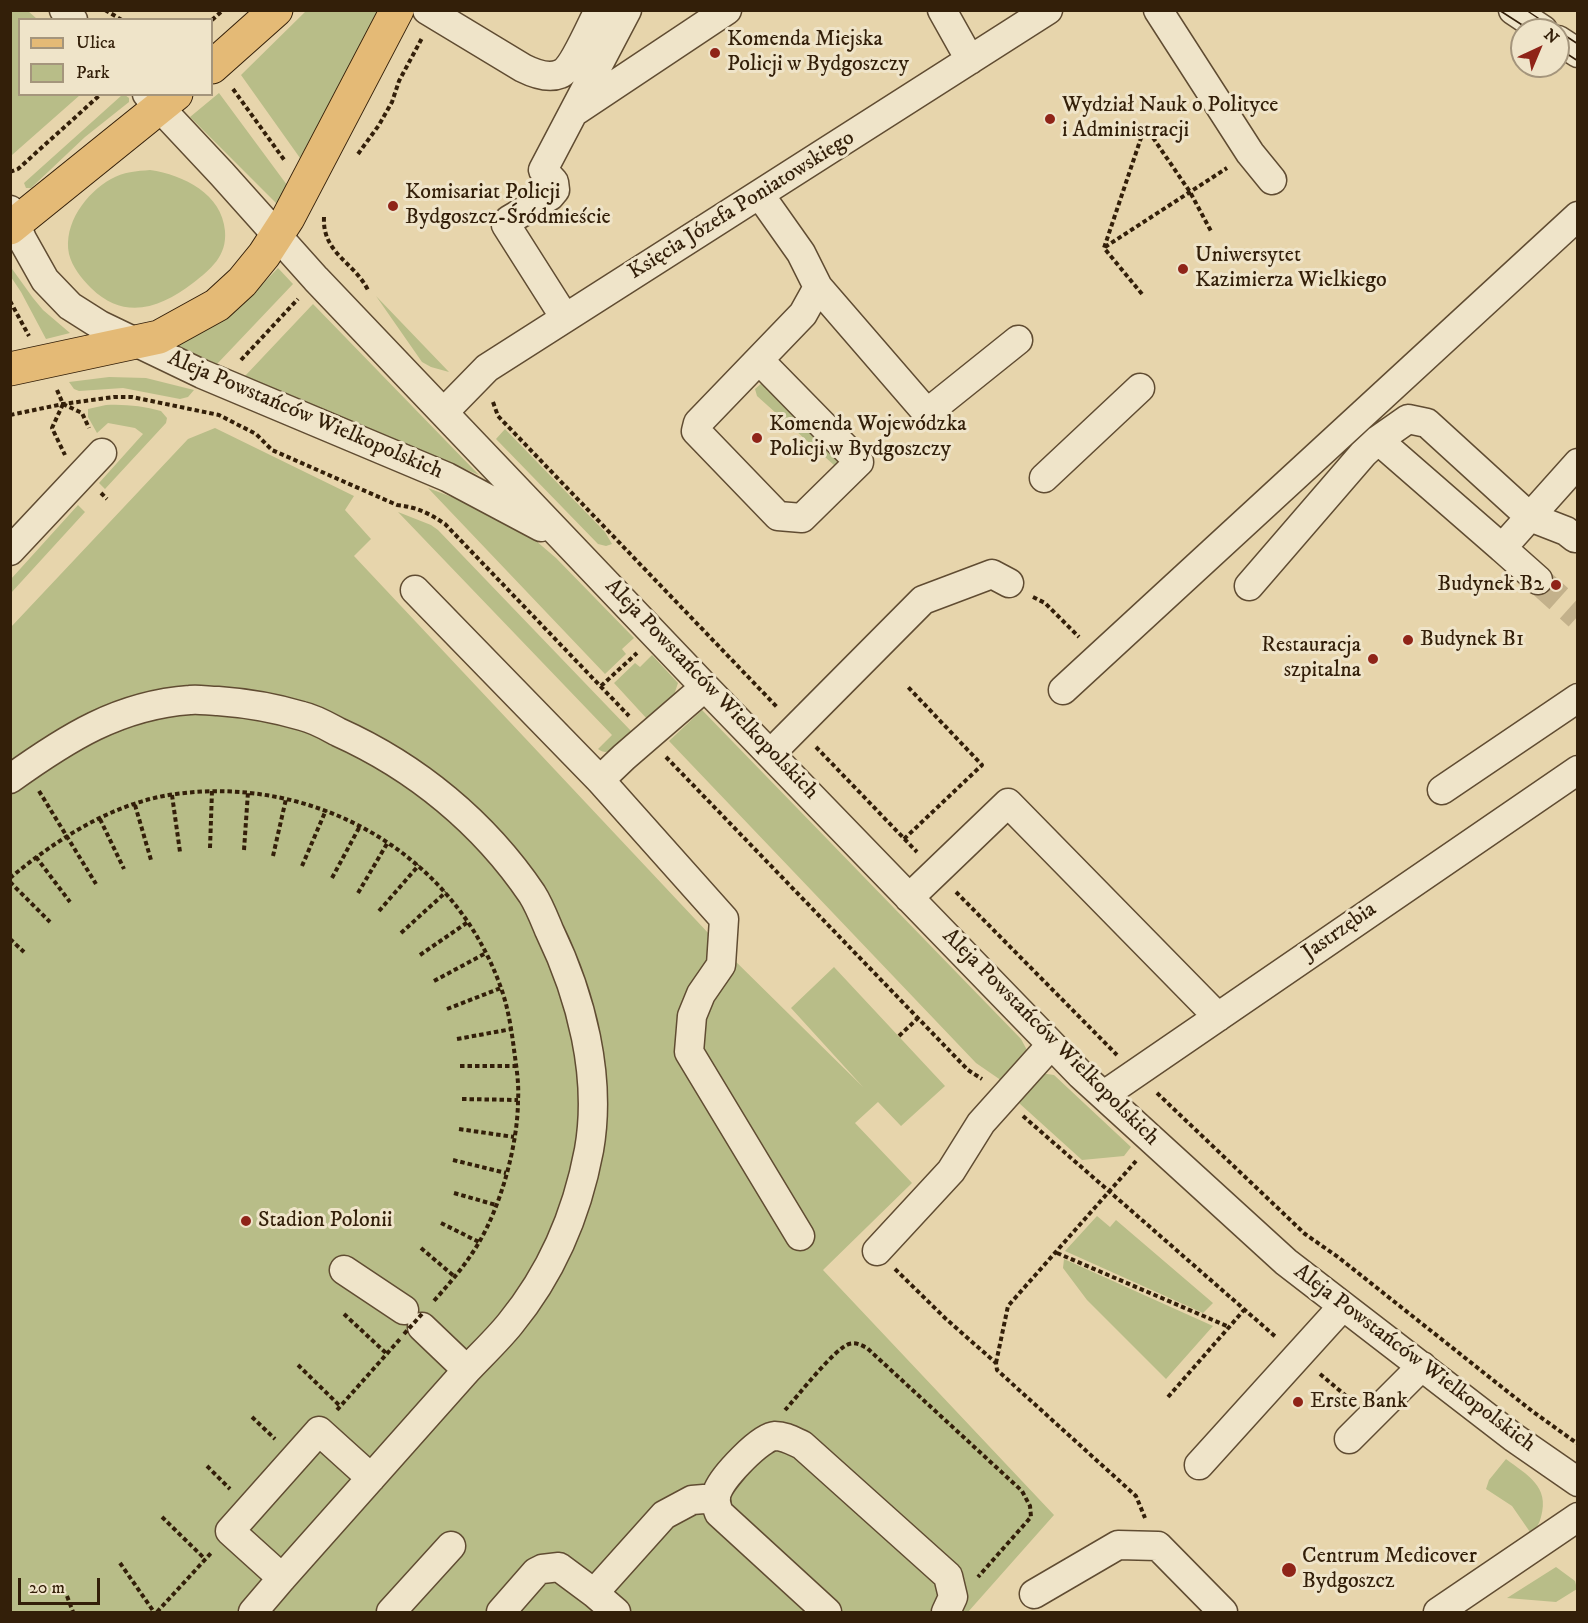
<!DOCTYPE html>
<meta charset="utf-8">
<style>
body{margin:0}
#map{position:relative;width:1588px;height:1623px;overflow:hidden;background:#e7d5ac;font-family:"IM FELL DW Pica",serif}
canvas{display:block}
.frame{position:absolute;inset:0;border:12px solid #331f09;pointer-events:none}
.legend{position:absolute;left:18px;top:18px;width:195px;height:78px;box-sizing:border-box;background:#efe4c9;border:2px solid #a4957c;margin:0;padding:8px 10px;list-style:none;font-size:18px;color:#331f09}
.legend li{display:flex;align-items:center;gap:12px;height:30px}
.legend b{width:30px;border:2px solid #a4957c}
.north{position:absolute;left:1510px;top:18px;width:60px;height:60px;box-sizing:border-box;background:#efe4c9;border:2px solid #a4957c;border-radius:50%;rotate:44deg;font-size:16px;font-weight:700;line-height:24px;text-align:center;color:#331f09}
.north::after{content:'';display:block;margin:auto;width:21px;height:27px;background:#8f2418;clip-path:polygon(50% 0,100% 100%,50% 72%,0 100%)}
.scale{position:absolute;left:18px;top:1578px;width:82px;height:27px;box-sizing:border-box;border:3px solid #331f09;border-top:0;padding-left:8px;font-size:18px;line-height:21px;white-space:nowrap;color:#331f09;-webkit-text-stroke:4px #efe4c9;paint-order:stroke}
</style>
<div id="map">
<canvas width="1588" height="1623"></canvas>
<div class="frame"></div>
<ul class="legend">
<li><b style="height:8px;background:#e4ba76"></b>Ulica</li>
<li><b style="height:16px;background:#b8bd88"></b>Park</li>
</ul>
<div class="north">N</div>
<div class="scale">20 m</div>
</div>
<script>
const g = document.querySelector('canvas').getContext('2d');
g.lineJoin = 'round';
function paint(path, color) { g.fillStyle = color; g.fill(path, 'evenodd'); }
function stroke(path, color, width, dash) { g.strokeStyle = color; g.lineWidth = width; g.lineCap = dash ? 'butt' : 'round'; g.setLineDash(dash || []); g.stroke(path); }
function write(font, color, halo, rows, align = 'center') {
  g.font = font + ' "IM FELL DW Pica",serif'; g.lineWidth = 6; g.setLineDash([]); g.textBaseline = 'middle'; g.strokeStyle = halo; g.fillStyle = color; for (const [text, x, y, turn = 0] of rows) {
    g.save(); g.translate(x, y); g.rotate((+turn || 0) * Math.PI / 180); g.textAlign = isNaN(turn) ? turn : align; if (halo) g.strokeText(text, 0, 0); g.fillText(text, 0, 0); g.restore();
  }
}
paint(new Path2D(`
 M11,10L28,11L37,19L20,20V94L80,95L12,155L10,150Z
 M307,10L378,11L300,158L241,75Z
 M219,93L287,185L277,204L190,117Z
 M122,95H125L129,98V102L85,137L31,188H26L24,183Z
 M150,170C184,175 222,194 225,231C227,256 211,269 193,283C160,308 125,321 91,288C82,279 72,267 69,254C63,224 86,193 111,179C123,172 137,171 150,170Z
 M10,266L33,298L43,310L70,333L46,339L21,292L11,277Z
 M278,268L293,284L217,364L176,346L250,297Z
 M376,296L449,372L431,367L422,362Z
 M313,304L479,475L245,376Z
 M109,377L146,378L194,390L188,397L180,399L123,388L79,391L74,389L69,382Z
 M764,381L843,457L835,466L757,396L755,389Z
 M106,405C125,404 143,406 161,411L167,418L166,423L105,489L99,483L143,434L135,428L108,423L97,433L88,417V409Z
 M215,428L354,496L345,510L371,539L354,556L726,952L863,1087L791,1008L834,967L945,1086L901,1126L878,1102L855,1123L912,1183L823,1270L1054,1515L968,1612H11V627L188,439Z
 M505,429L605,532L612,544L606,546L598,544L496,439Z
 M428,488L468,503L528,534L556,558L634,638L622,649L626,654L605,674Z
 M78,505L85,512L11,593V579Z
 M398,512L431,525L438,530L632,732C623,741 611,759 598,749L612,735Z
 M652,655L678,683L674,695L648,720L614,683L635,663L640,667Z
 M702,710L1021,1039L1028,1052L1005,1083L976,1063L669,741Z
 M1040,1073L1054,1075L1131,1147L1124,1156L1082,1160L1019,1103L1017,1099Z
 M1097,1216L1110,1227L1116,1220L1213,1303L1203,1313L1065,1251Z
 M1064,1259L1213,1326L1166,1379L1087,1300L1063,1268Z
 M1506,1459C1527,1475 1550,1486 1541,1517C1539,1524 1537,1529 1530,1532L1512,1506L1486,1489L1489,1480Z
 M1556,1567L1575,1581L1577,1589L1556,1602L1507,1598Z`), '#b8bd88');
stroke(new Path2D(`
 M1538,580L1578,616`), '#c3b18b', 28, [28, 14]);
const minor = new Path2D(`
 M64,10L73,20
 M427,10L523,68C533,73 548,79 560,74C573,69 591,25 599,10
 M942,10L970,60
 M1158,10L1250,153L1272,180
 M1513,10L1543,30
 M1558,40L1578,53
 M147,94L222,174L316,279L705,687L1081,1075L1286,1262L1513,1437L1578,1482
 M577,110L727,10
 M10,210L22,239L45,280L70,306L100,325L202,374L447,477L541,527
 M818,287L927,413L1018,340
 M565,318L506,225L509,220L550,196L555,190L554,182L543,170L627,10
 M759,360L859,462L802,518L778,516L696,431L698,423L803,314L818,287L801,253L760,195
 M444,412L487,368L1048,10
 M1378,440L1502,548
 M1044,478L1140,388
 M10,551L102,453
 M1538,580L1502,548L1578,463
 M1249,586L1363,454L1378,440L1408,419L1427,423L1530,517L1566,531L1575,538
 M415,590L600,780L724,919L721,965L701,994L692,1016L689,1052L800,1236
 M1063,690L1578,216
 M771,753L923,600L992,574L1009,583
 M10,779C67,738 119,705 190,700C199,699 209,701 218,701C246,703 275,708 302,716C315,719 327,726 338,732C416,767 484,823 532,894C539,905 544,918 549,930C581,996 602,1076 589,1150C577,1214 551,1274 510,1324C497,1340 481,1355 467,1370L422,1327
 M600,780L624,757L705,687
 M1442,790L1578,698
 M909,898L1008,803L1218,1017
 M1104,1095L1578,770
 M877,1251L951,1171L981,1123L1051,1045
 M344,1270L404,1310
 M1349,1439L1422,1366
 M1199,1465L1343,1306
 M371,1478L319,1431L230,1531L282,1578L467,1370
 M1034,1594L1118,1545L1158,1546L1223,1612
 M253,1612L282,1578
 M391,1612L451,1546
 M501,1612L536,1572L542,1569L559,1567L594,1593
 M616,1612L594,1593L664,1515L692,1500L716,1498
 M827,1612L719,1513C716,1505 714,1498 718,1490C724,1476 760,1437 775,1436C785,1436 793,1441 802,1445L948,1576L953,1597L946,1612
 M1438,1612L1578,1517`);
const major = new Path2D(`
 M212,67L276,10
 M10,228L176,94
 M10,369L159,337L217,305L242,282L264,255L288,218L397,10`);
stroke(minor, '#604c32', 31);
stroke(major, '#331f09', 35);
stroke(new Path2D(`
 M105,10L122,20
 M212,20L223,10
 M233,89L285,161
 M358,154L379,125L392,102L399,81L422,38
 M10,172L18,169L101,94
 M324,217C322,253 354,262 368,290
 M1105,247L1227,168
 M1142,294L1104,248L1145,126L1190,192L1212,233
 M10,301L29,336
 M241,360L298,299
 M57,390L63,404L82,413L89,428
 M493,402L498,416L777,707
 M63,404L52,428L65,455
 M10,415L63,404L114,397H132L219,415L256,434L272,450L397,505C416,507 429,513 445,524L629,716
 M101,493L107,499
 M1033,597L1045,603L1079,637
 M601,686L637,653
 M816,747L917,852
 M666,757L968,1070L982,1079
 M39,791L96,884
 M172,795L180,852
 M135,805L151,860
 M100,819L124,869
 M904,839L982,765L908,687
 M210,848L212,791
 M244,850L248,792
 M273,856L286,799
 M36,857L70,902
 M302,866L326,810
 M10,878C57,839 114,802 176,794C316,775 454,854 501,988C509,1010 512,1034 515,1057C517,1071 519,1086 518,1100C518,1144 501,1206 478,1244C465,1266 449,1284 432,1303
 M332,878L360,826
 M10,882L50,922
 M956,892L1117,1055
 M358,893L388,842
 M379,911L419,865
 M401,933L446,892
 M10,939L24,952
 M420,955L468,922
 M434,981L486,953
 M447,1009L501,988
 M899,1036L918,1018
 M457,1039L512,1029
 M460,1066H516
 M1157,1093L1305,1234L1338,1257L1532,1411L1578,1444
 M462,1099L518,1100
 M1023,1116L1277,1338
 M459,1129L514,1137
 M453,1160L506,1173
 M454,1193L496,1205
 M441,1223L479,1242
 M421,1248L455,1277
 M1057,1253L1229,1327
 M895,1269L946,1319L996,1363L997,1370L1136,1496L1145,1518
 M344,1314L387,1354
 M996,1363L1008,1306L1136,1161
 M298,1365L340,1406
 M1320,1374L1351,1400
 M1168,1397L1244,1310
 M337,1410L400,1339
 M785,1410C798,1396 834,1349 849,1344C856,1342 861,1345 867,1348L1022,1491L1030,1506L1031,1517L978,1577
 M252,1417L275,1439
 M207,1466L230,1489
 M162,1517L205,1559
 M120,1563L154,1612
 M67,1596L73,1612
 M157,1612L212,1552`), '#331f09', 4, [4.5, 3]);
stroke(minor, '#efe4c9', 28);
stroke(major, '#e4ba76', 33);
stroke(new Path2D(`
 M1499,10L1530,30
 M1526,10L1556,30
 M1558,31L1578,44
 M1558,48L1578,61`), '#331f09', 1.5);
stroke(new Path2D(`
 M404,1334L422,1314`), '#331f09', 4, [4.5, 3]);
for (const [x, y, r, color] of [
 [715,53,6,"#8f2418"],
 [1050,119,6,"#8f2418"],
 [393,206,6,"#8f2418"],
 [1183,269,6,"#8f2418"],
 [757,438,6,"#8f2418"],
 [1556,585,6,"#8f2418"],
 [1408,640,6,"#8f2418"],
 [1373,659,6,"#8f2418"],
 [246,1221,6,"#8f2418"],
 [1298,1402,6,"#8f2418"],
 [1289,1570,8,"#8f2418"]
]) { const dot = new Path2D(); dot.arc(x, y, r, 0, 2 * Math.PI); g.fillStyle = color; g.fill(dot); stroke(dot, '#efe4c9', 2); }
write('22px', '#331f09', '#efe4c9', [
 ["Komenda Miejska",727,40],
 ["Policji w Bydgoszczy",727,65],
 ["Wydział Nauk o Polityce",1062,106],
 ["i Administracji",1062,131],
 ["Komisariat Policji",405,193],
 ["Bydgoszcz-Śródmieście",405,218],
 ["Uniwersytet",1195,256],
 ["Kazimierza Wielkiego",1195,281],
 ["Komenda Wojewódzka",769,425],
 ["Policji w Bydgoszczy",769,450],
 ["Budynek B2",1544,585,"right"],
 ["Budynek B1",1420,640],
 ["Restauracja",1361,646,"right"],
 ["szpitalna",1361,671,"right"],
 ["Stadion Polonii",258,1221],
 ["Erste Bank",1310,1402],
 ["Centrum Medicover",1302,1557],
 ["Bydgoszcz",1302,1582]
], 'left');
write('22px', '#331f09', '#efe4c9', [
 ["Księcia Józefa Poniatowskiego",742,206,-32],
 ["Aleja Powstańców Wielkopolskich",305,416,23],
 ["Aleja Powstańców Wielkopolskich",711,690,46],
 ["Jastrzębia",1340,932,-35],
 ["Aleja Powstańców Wielkopolskich",1050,1038,45],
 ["Aleja Powstańców Wielkopolskich",1414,1359,37]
]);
</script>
